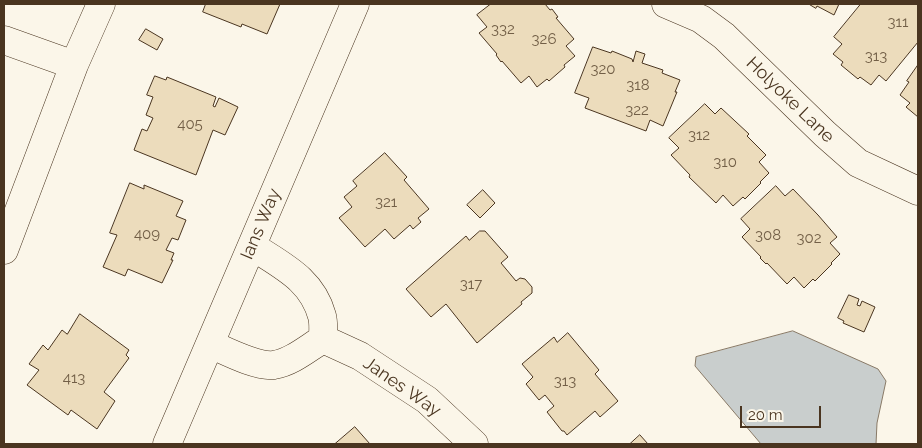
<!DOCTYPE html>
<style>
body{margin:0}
#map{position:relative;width:922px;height:448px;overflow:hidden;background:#fbf6e9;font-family:Raleway,sans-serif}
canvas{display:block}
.frame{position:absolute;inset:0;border:5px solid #4a3520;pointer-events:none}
.scale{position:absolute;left:740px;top:406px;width:81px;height:22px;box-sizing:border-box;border:2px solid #4a3520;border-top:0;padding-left:6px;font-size:15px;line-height:18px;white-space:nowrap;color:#4a3520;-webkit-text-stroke:4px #fbf6e9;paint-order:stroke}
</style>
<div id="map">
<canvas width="922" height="448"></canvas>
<div class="frame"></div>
<div class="scale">20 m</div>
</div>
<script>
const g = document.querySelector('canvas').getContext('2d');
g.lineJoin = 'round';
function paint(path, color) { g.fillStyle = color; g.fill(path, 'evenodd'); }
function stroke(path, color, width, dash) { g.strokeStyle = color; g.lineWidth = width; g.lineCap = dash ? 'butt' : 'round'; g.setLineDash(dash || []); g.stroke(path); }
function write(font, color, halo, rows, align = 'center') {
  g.font = font + ' Raleway,sans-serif'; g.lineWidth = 4; g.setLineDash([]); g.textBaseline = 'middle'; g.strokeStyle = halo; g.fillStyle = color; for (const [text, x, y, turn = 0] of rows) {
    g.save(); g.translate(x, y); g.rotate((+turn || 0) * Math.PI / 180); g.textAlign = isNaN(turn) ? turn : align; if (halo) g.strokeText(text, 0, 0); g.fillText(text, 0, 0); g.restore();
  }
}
const water = new Path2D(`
 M793,331L878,369L886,381L877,423L876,444H761L695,366L696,357Z`);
paint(water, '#c9cecd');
stroke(water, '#887966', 1);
const building = new Path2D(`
 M206,4H280L267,34L242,24L241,27L203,12Z
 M491,4H545L550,10L552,9L558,17L556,18L574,39L566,46L575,56L564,65L565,67L549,81L547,79L537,87L529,76L521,83L502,61L501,62L496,55L497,54L479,33L487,27L477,15Z
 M809,4H839L834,15L817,6L816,8Z
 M861,4H918V42L886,81L879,75L871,85L860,77L858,79L841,65L843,62L833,54L842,44L834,37Z
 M146,29L163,39L157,50L139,40Z
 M593,47L611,53L612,51L632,59L633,62L636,51L645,54L642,63L663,70L662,73L680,80L675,92H677L663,126L650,120L646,131L585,108L589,98L575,93Z
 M918,65V117L906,107L910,103L900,95L909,82L907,81Z
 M155,76L166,80L167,77L216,97L213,106L215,107L219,98L238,107L225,135L213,130L196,175L134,150L142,129L147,131L153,118L146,115L153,97L147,95Z
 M705,104L715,114L721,108L749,134L747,136L766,155L759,162L769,173L760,182L761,183L745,199L743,197L733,206L723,195L716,203L689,177L690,175L671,155L679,148L669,138Z
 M385,153L407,177L404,180L429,209L418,218L421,222L413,229L410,225L394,239L385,229L365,247L339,218L352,207L344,197L357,186L353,181Z
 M130,183L144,189V185L183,201L176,216L186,220L178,240L172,238L166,250L174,253L171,260H173L162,283L128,269L125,276L103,267L117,235L110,233Z
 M776,186L785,196L793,189L818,215L837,237L830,243L840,254L831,263L832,264L815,281L813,279L804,288L794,277L787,284L767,263L766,264L760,258L761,257L742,237L750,229L741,219Z
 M483,190L495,203L480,218L467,205Z
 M480,231H485L508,257L501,263L516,281L520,278L525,279L532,287V293L521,302L522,304L477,343L446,304L431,317L406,289L466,236L469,240Z
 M849,295L859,299L857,305L860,306L862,301L875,307L864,332L843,323L844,321L838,318Z
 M80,314L129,350L126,355L129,358L104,392L115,401L97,429L71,410L68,415L27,385L39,370L29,364L43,345L48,350L62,330L67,334Z
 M568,333L599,370L595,374L618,401L600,417L595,411L567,435L564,431H562L547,412L554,406L545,395L539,400L526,384L533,377L522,364L554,337L557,342Z
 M355,427L370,444H335Z
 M640,435L648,444H630Z`);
paint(building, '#ecdcbc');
stroke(building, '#4a3520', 1);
const minor = new Path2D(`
 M666,4L701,19L724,36L825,134L858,163L918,191
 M4,40L74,65
 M4,250L74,65L101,4
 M323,339L360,356L427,400L474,444
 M210,344C226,351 256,367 274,365C292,362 308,348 323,339C323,332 324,323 322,316C312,279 282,266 252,246
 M167,444L355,4`);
stroke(minor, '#4a3520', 29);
stroke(minor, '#fbf6e9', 28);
write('15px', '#725f47', null, [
 ["311",898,22],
 ["332",503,29],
 ["326",544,39],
 ["313",876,56],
 ["320",603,69],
 ["318",638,85],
 ["322",637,110],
 ["405",190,124],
 ["312",699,135],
 ["310",725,162],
 ["321",386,202],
 ["409",147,234],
 ["308",768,235],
 ["302",809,238],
 ["317",471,284],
 ["413",74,378],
 ["313",565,381]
]);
write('18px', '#4a3520', '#fbf6e9', [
 ["Holyoke Lane",790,100,44],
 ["Ians Way",261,224,-67],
 ["Janes Way",402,387,35]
]);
</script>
